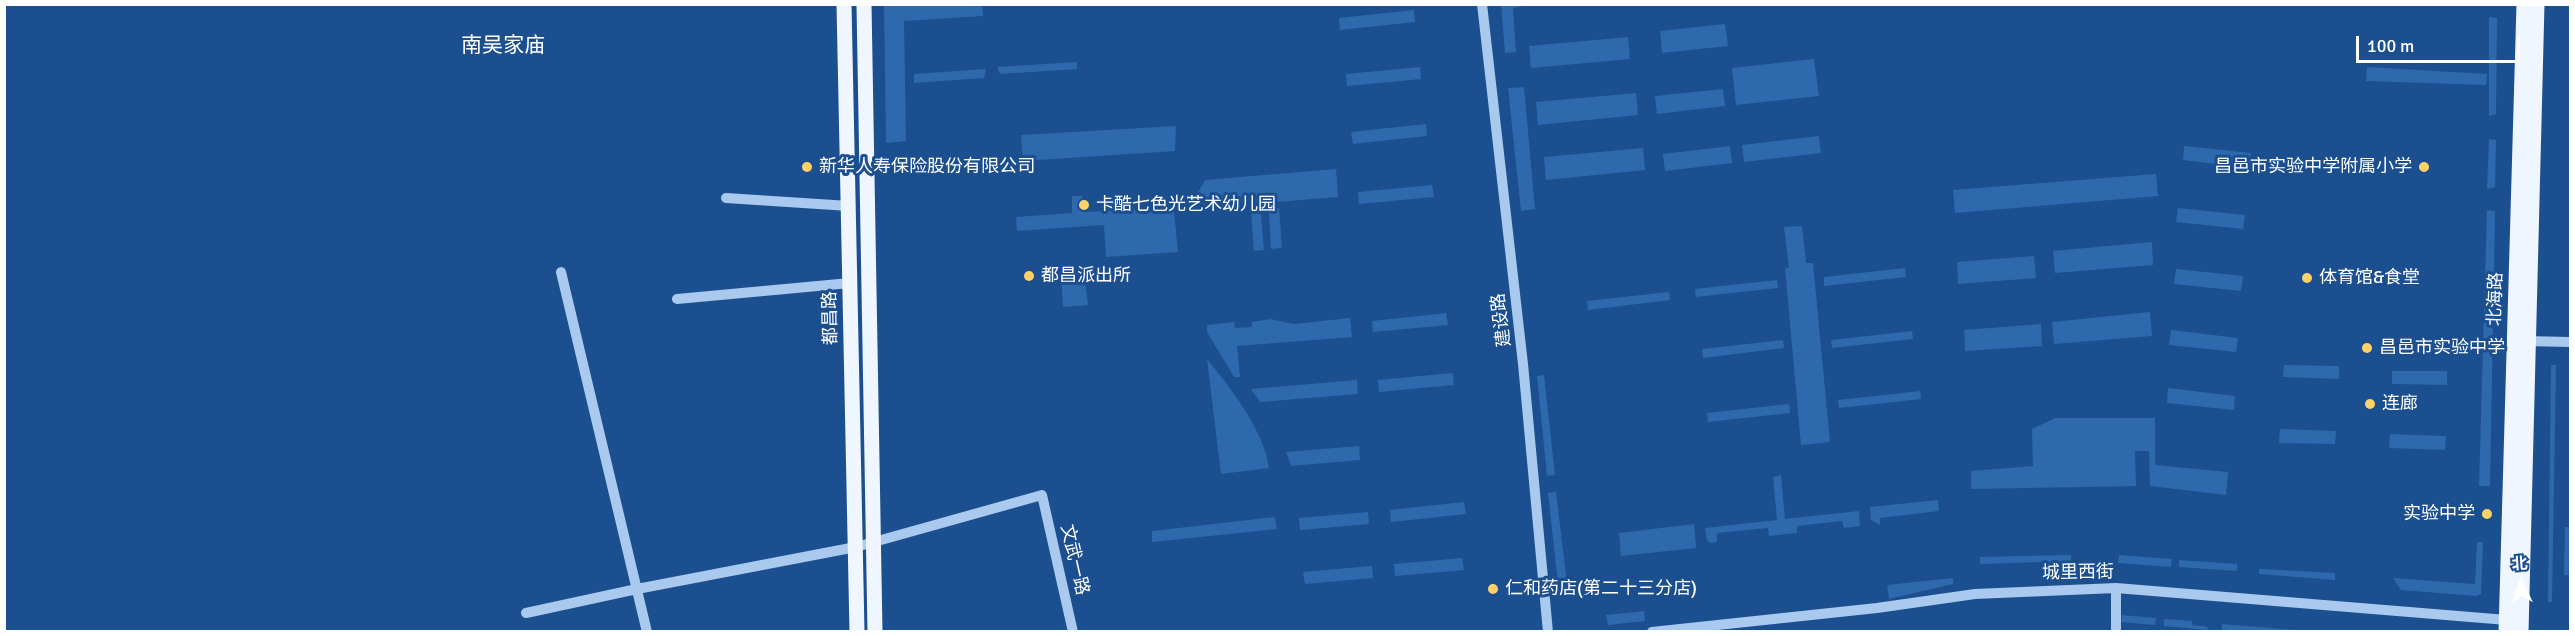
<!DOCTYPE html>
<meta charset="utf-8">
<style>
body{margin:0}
#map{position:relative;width:2575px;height:636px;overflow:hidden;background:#1b4f8f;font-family:Signika,"Noto Sans SC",sans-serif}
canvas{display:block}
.frame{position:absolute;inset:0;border:6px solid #fff;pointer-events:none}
.north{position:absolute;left:2491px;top:552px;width:60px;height:60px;-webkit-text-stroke:4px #1b4f8f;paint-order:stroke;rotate:356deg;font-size:16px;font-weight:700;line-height:24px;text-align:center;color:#fff}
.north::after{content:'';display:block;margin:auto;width:21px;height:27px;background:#fff;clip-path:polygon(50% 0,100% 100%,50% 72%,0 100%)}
.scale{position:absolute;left:2356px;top:36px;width:164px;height:27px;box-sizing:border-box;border:3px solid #fff;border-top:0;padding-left:8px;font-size:18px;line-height:21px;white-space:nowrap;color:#fff;-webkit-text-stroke:4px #1b4f8f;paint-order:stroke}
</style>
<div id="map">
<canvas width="2575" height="636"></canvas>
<div class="frame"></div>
<div class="north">北</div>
<div class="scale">100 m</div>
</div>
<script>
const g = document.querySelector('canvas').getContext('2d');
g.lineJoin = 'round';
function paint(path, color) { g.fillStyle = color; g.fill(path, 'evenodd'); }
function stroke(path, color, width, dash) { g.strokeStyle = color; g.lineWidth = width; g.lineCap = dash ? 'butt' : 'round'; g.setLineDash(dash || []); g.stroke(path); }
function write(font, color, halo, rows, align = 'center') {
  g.font = font + ' Signika,"Noto Sans SC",sans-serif'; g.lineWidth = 6; g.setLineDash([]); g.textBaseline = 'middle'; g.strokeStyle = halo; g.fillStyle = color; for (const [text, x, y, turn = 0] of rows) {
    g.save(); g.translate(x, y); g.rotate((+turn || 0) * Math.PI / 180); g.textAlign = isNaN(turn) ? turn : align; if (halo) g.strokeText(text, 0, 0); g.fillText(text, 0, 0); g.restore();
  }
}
paint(new Path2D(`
 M884,5H982L983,16L904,21L906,141L886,143Z
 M1501,5H1528L1513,8L1516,52L1505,53Z
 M1414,10L1415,22L1340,30L1339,18Z
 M2489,17L2497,18L2496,114L2489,116Z
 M1725,24L1728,46L1662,53L1660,31Z
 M1628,37L1630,59L1531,68L1529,46Z
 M1814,59L1819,96L1736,105L1732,68Z
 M1077,62V69L1000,74L997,67Z
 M1420,67L1421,79L1347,86L1346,74Z
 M2367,67L2487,74L2486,85L2366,81Z
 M986,69L984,78L914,83V74Z
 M1524,87L1535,209L1521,211L1508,88Z
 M1723,89L1725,106L1657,114L1655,96Z
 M1636,93L1638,115L1538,125L1536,102Z
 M1426,124L1427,136L1353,144L1351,132Z
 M1176,126L1175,151L1023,161L1021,135Z
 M1819,136L1821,153L1744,162L1742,145Z
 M2489,139L2496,140L2495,187L2487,189Z
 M1730,146L1732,163L1665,171L1663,154Z
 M2184,146L2251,153L2249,168L2183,160Z
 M1643,148L1645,170L1546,180L1544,157Z
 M1336,169L1338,197L1189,209L1205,180Z
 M2156,174L2158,196L1955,213L1953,190Z
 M1432,185L1434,197L1359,204L1358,192Z
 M1072,196H1082L1086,212L1158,208V201L1173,200L1178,252L1106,257L1104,225L1017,231L1016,217L1072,213Z
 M1279,208L1282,248L1271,249L1269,214L1271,209Z
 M2178,208L2245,215L2243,229L2176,222Z
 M2487,210L2495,211L2490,486H2479Z
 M1251,211H1258L1261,215L1264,250L1254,251Z
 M1802,226L1806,263H1813L1830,442L1801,445L1785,268H1789L1784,227Z
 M2152,242L2153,265L2055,273L2053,251Z
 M2034,256L2036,278L1958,284L1957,262Z
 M1905,268L1906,277L1824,286V277Z
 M2176,269L2243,276L2241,291L2174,284Z
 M1084,273L1088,305L1063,307L1061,275Z
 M1777,280L1778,288L1696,297L1695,289Z
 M1669,292L1670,300L1588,310L1587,301Z
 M2150,312L2152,336L2054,344L2052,322Z
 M1446,313L1448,325L1373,332L1372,321Z
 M1350,318L1352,337L1237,346L1240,377H1234L1207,332V325L1234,322L1235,328L1252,327V322L1270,319L1294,324Z
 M2041,324L2042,346L1965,351L1964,330Z
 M2171,330L2238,338L2236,352L2169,345Z
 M1912,331L1913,339L1832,348L1831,340Z
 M1783,340L1784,348L1703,358L1702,349Z
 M1207,359C1230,387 1265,432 1269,468L1221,474Z
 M2284,365L2339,366V379L2283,377Z
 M2551,365H2556L2552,602H2548Z
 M2392,371H2447V385L2392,384Z
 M1453,373L1454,385L1379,392L1378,380Z
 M1544,375L1555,475L1547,476L1537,376Z
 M1357,380L1358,394L1260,402L1251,389Z
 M2168,388L2235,396L2234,410L2167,403Z
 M1920,391L1921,399L1839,408L1838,400Z
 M1789,404L1790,413L1708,422L1707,413Z
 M2055,418H2155V465L2228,472L2226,495L2150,486L2149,451H2135L2136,486L1971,489V471L2033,466L2032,429Z
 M2280,429L2336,431L2335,444L2279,443Z
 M2390,434L2446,436L2445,450L2389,448Z
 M1359,446L1360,460L1291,466L1286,452Z
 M1781,475L1785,519L1859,511L1860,526L1844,528L1842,521L1797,526V533L1769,536L1768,528L1717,533V542L1710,543L1707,540L1705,528L1777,520L1773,477Z
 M1556,492L1568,592L1559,593L1548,493Z
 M1938,500L1939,511L1880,518V525L1871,520L1870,507Z
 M1464,502L1466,514L1391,522L1390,510Z
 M1368,512L1369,524L1300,530L1299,518Z
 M1275,517L1277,529L1152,542V531Z
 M1694,524L1696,548L1621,556L1619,533Z
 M2565,527H2570V575H2564Z
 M2477,542H2483L2481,594L2476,596L2401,590L2393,578L2475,584Z
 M2071,555V561L1980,564V557Z
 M2119,555L2172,559L2171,567L2118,563Z
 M1462,558L1464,570L1395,576L1394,564Z
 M2179,560L2237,564V571L2179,567Z
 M1372,566L1373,578L1305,584L1303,572Z
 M2259,569L2335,573V580L2259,574Z
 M1953,578V584L1889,599L1887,585Z
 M1644,611L1645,621L1608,625L1606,615Z
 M2122,615L2156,618L2155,625L2121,622Z
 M2164,619L2192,621V625L2208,627L2207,630L2164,626Z
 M2222,624L2309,631H2222Z`), '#2e69ad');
stroke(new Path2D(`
 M1482,4L1523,364L1548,632
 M726,198L849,206
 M561,272L647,632
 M677,299L850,283
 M2524,341L2570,342
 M2116,588V632
 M526,613L637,589L856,547L1042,495L1073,632
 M1652,632L1877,608L1975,594L2116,588L2507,620`), '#a9c9ee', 10);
stroke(new Path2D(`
 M844,4L857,632
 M864,4L875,632
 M2506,632L2524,4
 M2521,632L2537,4`), '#f0f6ff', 15);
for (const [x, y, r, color] of [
 [807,167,6,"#ffd166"],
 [2424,167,6,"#ffd166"],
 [1084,205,6,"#ffd166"],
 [1029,276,6,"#ffd166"],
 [2307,278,6,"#ffd166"],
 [2367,348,6,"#ffd166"],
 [2370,404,6,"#ffd166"],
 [2487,514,6,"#ffd166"],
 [1493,589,6,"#ffd166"]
]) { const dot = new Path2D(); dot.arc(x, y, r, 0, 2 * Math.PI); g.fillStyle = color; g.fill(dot); stroke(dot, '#1b4f8f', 2); }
write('18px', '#fff', '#1b4f8f', [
 ["新华人寿保险股份有限公司",819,167],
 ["昌邑市实验中学附属小学",2412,167,"right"],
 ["卡酷七色光艺术幼儿园",1096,205],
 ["都昌派出所",1041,276],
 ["体育馆&食堂",2319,278],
 ["昌邑市实验中学",2379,348],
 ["连廊",2382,404],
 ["实验中学",2475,514,"right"],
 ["仁和药店(第二十三分店)",1505,589]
], 'left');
write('18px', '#fff', '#1b4f8f', [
 ["北海路",2496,299,-88],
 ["都昌路",831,318,-91],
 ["建设路",1502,320,-97],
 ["文武一路",1074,560,77],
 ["城里西街",2078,573,-1]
]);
write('21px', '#fff', '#1b4f8f', [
 ["南吴家庙",503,46]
]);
</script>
